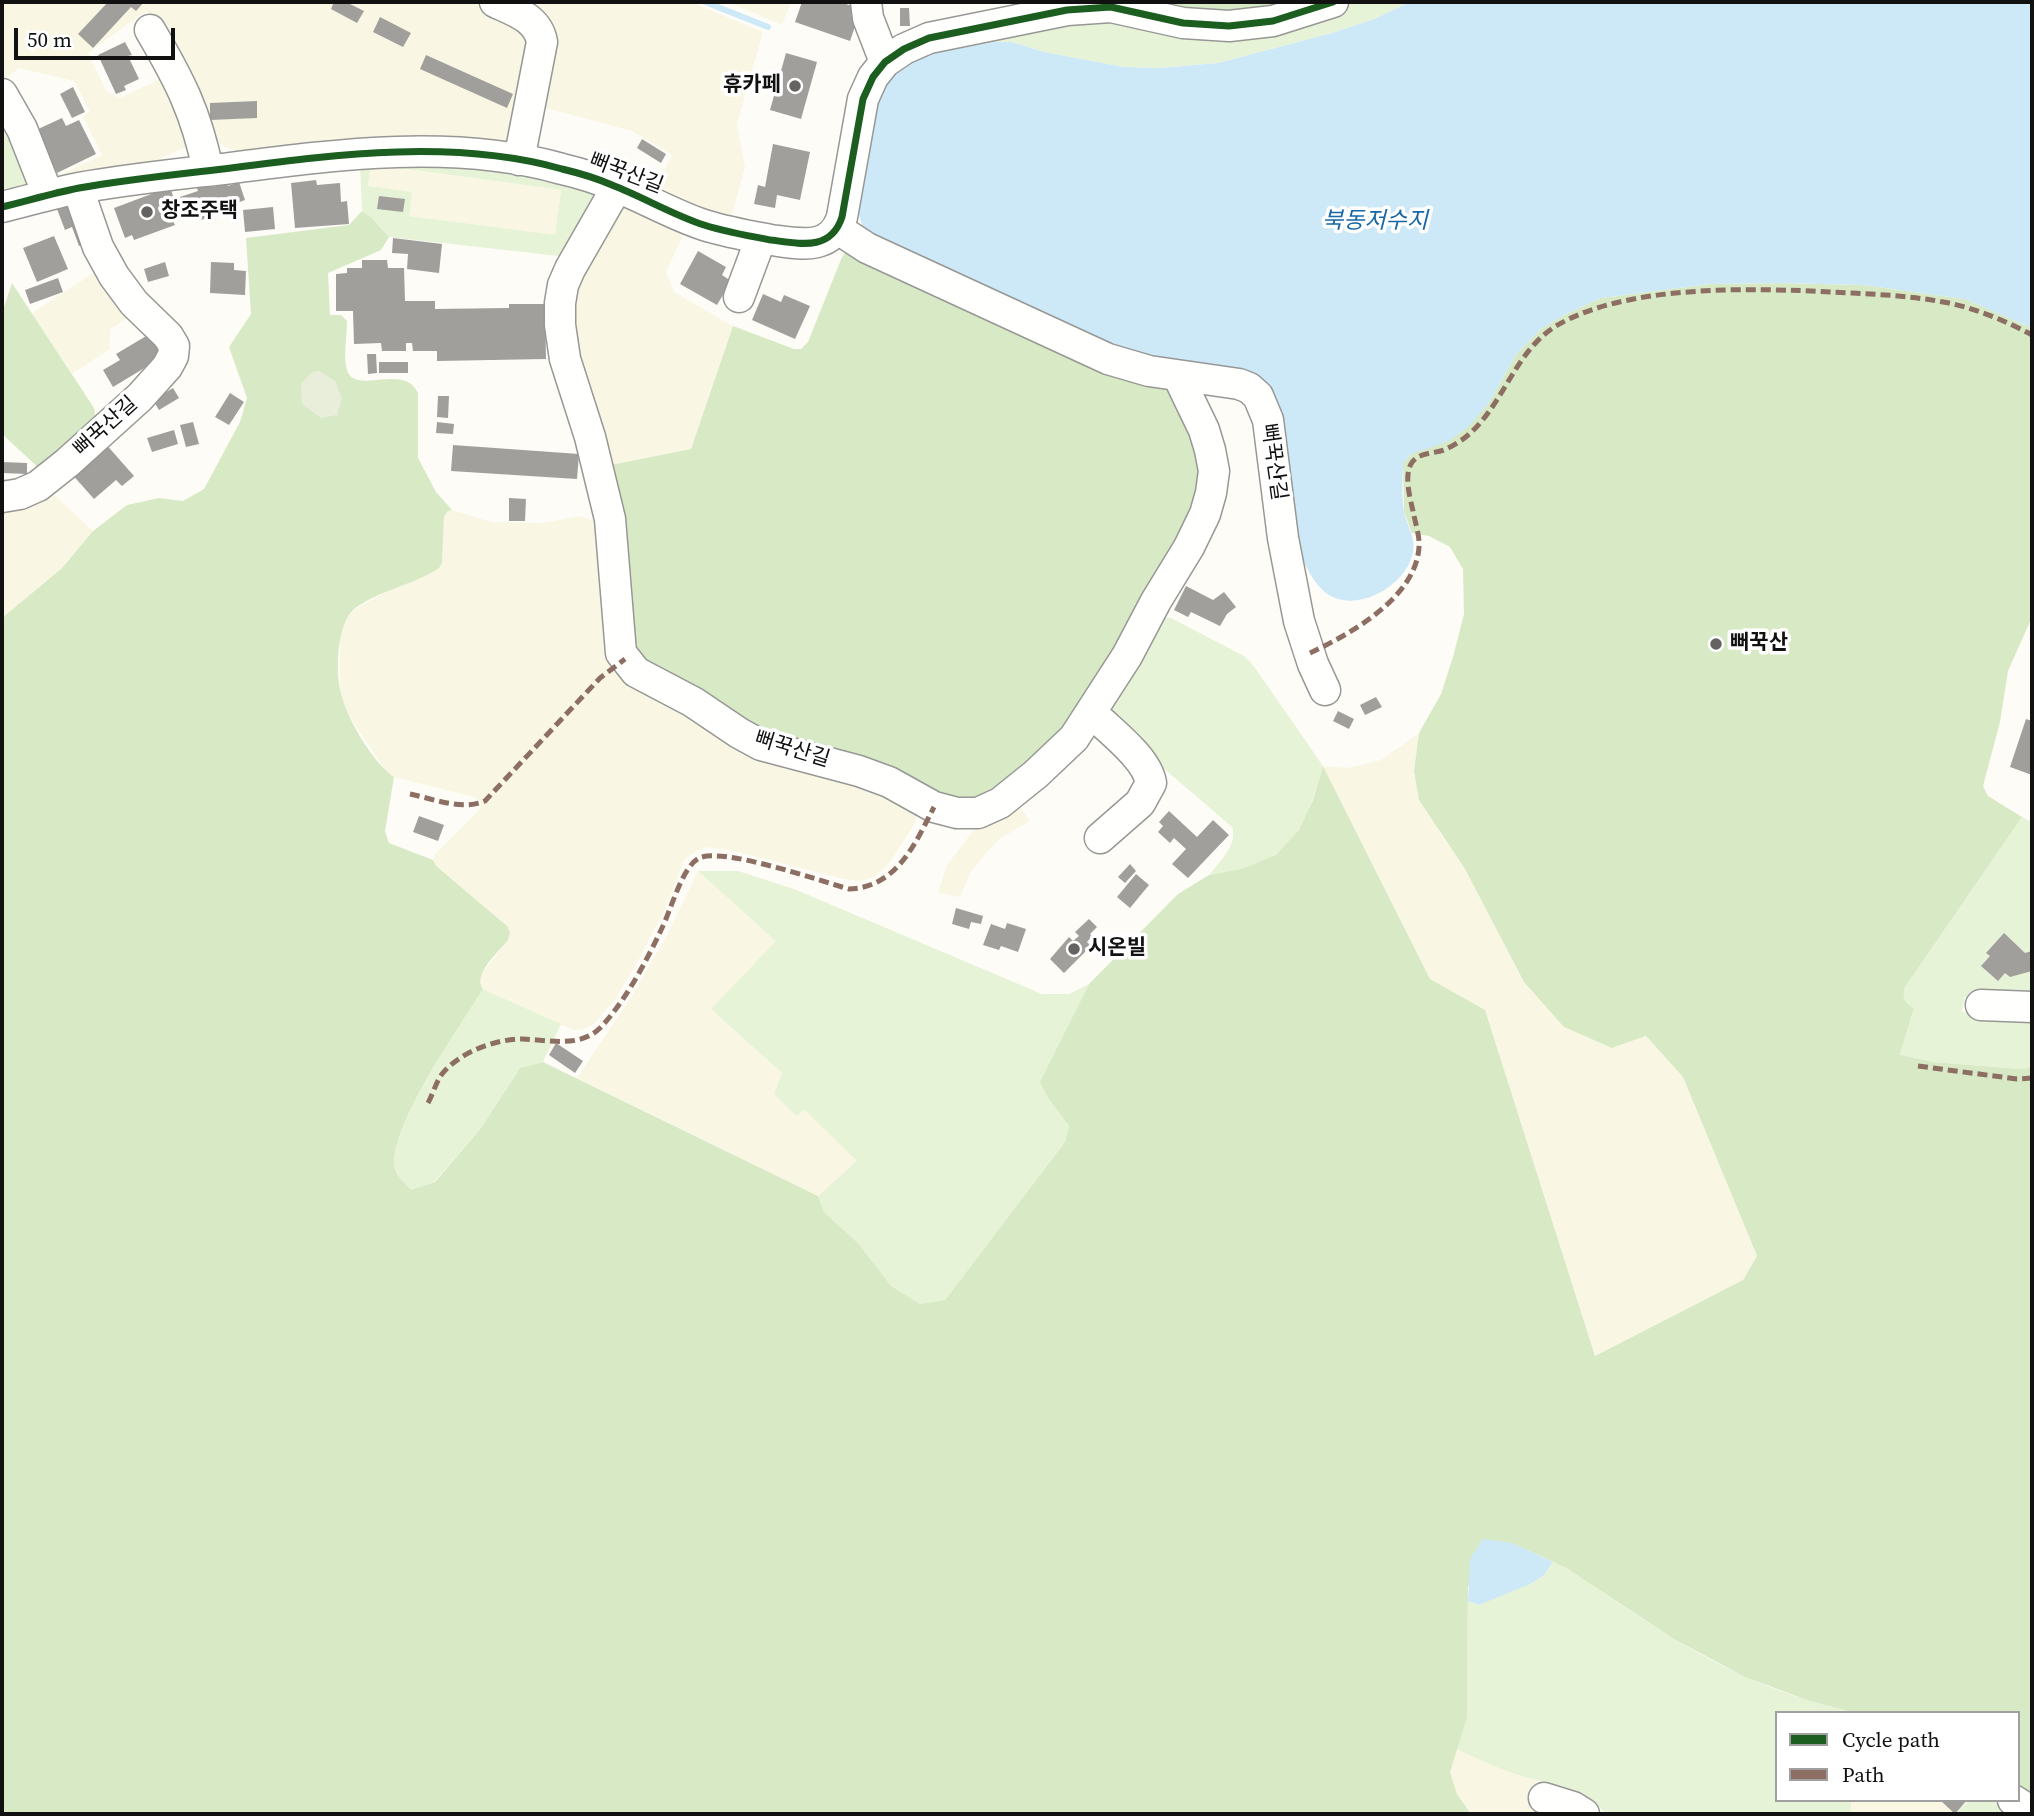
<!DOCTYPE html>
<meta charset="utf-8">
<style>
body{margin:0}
#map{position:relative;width:2034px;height:1816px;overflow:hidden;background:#fdfcf7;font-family:"Source Serif 4",serif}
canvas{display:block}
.frame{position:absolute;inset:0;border:4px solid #111;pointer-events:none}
.legend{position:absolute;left:1775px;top:1711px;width:245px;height:91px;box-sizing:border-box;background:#fff;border:2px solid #a0a0a0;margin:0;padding:9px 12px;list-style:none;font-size:21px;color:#111}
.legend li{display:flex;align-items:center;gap:14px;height:35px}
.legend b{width:35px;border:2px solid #a0a0a0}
.scale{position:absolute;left:14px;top:28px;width:161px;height:32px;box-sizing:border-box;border:4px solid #111;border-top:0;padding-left:9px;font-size:21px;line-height:24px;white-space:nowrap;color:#111;-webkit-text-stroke:5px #fff;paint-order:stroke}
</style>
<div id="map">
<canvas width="2034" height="1816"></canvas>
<div class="frame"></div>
<ul class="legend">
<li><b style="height:9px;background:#1b5e20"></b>Cycle path</li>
<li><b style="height:9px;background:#8d6e63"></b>Path</li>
</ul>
<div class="scale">50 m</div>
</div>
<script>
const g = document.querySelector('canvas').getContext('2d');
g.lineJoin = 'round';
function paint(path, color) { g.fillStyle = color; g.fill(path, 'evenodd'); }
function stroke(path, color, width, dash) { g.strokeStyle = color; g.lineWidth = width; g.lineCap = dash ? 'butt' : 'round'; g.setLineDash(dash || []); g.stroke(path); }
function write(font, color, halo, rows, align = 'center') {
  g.font = font + ' "Source Serif 4","Noto Sans KR",serif'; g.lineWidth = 7; g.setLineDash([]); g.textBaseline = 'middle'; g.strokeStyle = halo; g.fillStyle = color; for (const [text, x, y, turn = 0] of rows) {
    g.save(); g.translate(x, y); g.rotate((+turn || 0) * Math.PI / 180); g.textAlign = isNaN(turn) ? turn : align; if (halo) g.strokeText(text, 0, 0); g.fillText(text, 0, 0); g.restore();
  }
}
paint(new Path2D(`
 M2,2H474L514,21L528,40L509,152L248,153L226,148L206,132L185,75L146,11L88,53L106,91L120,98L166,76L194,144L147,164L52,179L102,155L83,117L90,112L74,81L19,68L2,81Z
 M513,2H691L763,32L737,124L745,167L730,222L653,193L672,155L632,131L538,106L550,37Z
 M728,2H791L782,25Z
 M371,164L561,190L555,236L409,216L368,186Z
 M622,196L688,225L666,272L674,292L733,326L691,449L606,466L570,352L567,297Z
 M104,266L135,313L110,329V349L72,374L32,313Z
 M49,490L93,531L62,568L2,618V510Z
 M452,510L492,522L543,523L581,516L592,520L855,778L917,814L915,823L888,865L874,877L860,881L843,879L730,850L708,847L696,851L685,859L663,913L638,961L616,998L594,1024L585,1029L573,1030L484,989L480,984V976L508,940L507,926L435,866L433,860L436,853L477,812L481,807L480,801L474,797L394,777L386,772L347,712L340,694V632L344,621L353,611L367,602L442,563L444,517L447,512Z
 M1419,733L1414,771L1440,833L1465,869L1524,982L1612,1048L1646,1036L1683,1077L1757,1256L1743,1280L1595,1356L1485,1011L1430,979L1323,766L1348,768L1381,760Z
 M1020,807L1030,821L999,839L982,858L971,872L960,897L938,893L947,865L973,831L995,816Z
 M698,871L777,941L711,1009L782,1073L774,1094L796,1116L805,1110L858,1161L818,1196L577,1078L634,993L667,935Z
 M1457,1749L1513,1773L1538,1780L1532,1803L1562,1814H1471L1457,1794L1450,1772Z
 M1851,1800H1970L1955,1814H1851Z`), '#f9f7e4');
paint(new Path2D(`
 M1351,2H1410L1374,19L1332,33L1218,63L1159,68L1124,67L1044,52L1012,42H994L919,56L1053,18L1290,22Z
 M2,107L36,184L2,192Z
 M426,161L487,164L546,176L583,185L591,191L595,199C588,220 581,248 559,256L389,237L372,218L362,211L360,164ZM371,164L561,190L555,235L409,216L412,192L368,186Z
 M1162,617L1171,618L1244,656L1253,665L1323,766C1314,796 1304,836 1276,855C1257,868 1230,872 1209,875C1220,861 1238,845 1232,827L1112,724L1106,709Z
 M2022,817L2032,822V999L2020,1001L1965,997L1962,1012L2022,1016L2030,1023L2032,1067L2021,1069L1933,1062L1900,1056L1914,1008C1904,1002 1902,998 1905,987Z
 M698,871H738L794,889L1042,994H1069L1089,984L1041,1082L1048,1098L1069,1126L1065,1142L945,1300L920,1304L890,1286L858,1243L824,1212L818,1196L857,1161L805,1110L796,1116L774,1094L782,1073L711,1009L776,941Z
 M483,989L561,1024L543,1062L520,1068L481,1128L434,1182L411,1191C407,1185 397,1176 395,1169C386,1132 462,1023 483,989Z
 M1553,1562L1566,1568C1624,1606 1681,1647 1744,1676C1780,1693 1818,1703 1855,1713H1777V1800H1851V1814H1606C1579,1784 1548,1785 1512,1773C1493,1766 1475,1758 1457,1749L1467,1718L1468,1601L1479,1605L1544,1575Z
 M1970,1800H2000L2023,1814H1955Z`), '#e7f3d7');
paint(new Path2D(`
 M1124,2H1311L1227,19Z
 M362,211L372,218L389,237L381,250L328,273L330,315H341L347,321C347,336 343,356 347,370C355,396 404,362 418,393V458L436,492L452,510L447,512L444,517L442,563L439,568C414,585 376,591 353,610C336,626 335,676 342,697C348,720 374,764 394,777L385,831L389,843L433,860L436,866L507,926L510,933L508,940C499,952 472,974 483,989C462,1023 386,1131 395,1169C397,1176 406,1184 411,1190L435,1182L481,1128L520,1068L543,1062L818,1196L824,1212L858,1243L891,1286L920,1304L945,1300L1065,1142L1069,1126L1048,1098L1040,1082L1089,984L1178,894L1209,875L1242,869L1276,855L1299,830L1313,800L1323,766L1430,979L1485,1010L1595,1356L1743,1280L1757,1256L1683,1077L1646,1036L1612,1048L1564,1027L1524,982L1465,869L1419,800L1414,771L1419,733L1441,694L1453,657L1464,614L1463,569L1450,547L1429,536L1412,533L1404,512L1403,463L1411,454L1425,448L1488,404L1517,353L1541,329L1564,315L1601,298L1710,284L1780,283L1863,285L1965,299L2032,328V617L2008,671L2000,722L1983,786L1988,796L2022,817L1905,987C1902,998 1904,1002 1914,1008L1900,1055L1933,1062L2021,1069L2032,1067V1802L2018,1793V1713H1855L1807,1700L1745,1677L1674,1639L1566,1568L1512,1543L1468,1586L1467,1718L1450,1772L1457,1794L1471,1814H2V618L62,568L93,531L127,505L159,498L183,501L204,489L240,422L247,398L229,347L251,314L246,238L349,225Z
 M846,252L1163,386L1181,400L1199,439L1202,494L1078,717L997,793L958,803L769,740L630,657L606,466L691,449L733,326L794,349H801L808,342L842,257Z
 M12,283L94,408L96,419L42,471L2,434V313Z`), '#d8eac5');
paint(new Path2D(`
 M319,371L335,381L342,399L337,415L321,418L302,404L301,384L312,372Z`), '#e9eedb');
paint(new Path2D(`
 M1410,2H2032V328L1965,299L1863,285L1780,283L1710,284L1601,298L1564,315L1541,329L1517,353L1488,404L1468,427L1447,442L1411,454L1403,463C1403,478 1401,495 1404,511C1406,525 1416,536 1413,552C1407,585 1359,613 1329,595C1319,589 1311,576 1306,566C1294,544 1292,518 1288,493C1282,460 1276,426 1270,393L1264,381L1255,375L1128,359L870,238L862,225L857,208L871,111L883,79L919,56L994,42H1012L1044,52L1124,67L1159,68L1218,63L1332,33L1374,19Z
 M1483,1539L1512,1543L1553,1562L1544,1575L1530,1584L1479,1605L1468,1601L1470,1559Z`), '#cde8f7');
stroke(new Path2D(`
 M705,2L768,27`), '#cde8f7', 6);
paint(new Path2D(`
 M108,2H144L136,11L131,7L93,48L78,34Z
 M334,2H346L364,11L357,23L331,9Z
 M802,2H840L861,9L850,41L795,22Z
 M900,8H909L910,26H900Z
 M380,17L411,33L403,47L373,32Z
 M125,42L132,55L128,56L139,79L124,86L126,90L116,94L98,55Z
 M786,53L817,62L801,119L770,110Z
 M426,55L513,94L507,108L420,69Z
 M73,87L85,112L72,118L60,94Z
 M257,101V118L210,120V103Z
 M62,118L66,126L79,120L96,154L57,173L36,130Z
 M642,139L666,154L661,163L637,148Z
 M773,144L810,152L800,200L777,195L775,208L754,204L758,185L765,187Z
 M316,180L317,185L340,183L341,202L347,201L349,224L295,228L291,183Z
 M227,182L228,186L239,182L245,200L237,203L238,207L201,220L199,215L191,218L190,213L172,219L175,225L134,240L132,235L125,238L114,208L170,187L174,199L198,191L197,188L213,183L214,187Z
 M379,196L405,199L403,212L377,209Z
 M76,202L91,242L79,246L72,227L65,230L57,209Z
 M273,207L275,229L245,232L243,210Z
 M54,236L68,269L37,282L23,248Z
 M393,238L442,244L439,273L407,269L408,254L392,253Z
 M698,251L726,267L722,275L731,281L717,305L680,284Z
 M362,260H387L388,268H404L405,301H435V309L509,308V304H545L546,359L437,361V351H413L412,343H406V351H382L381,343L354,344L353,311H336V274L347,273V268H362Z
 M165,262L169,276L148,282L144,269Z
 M211,262L234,263V270L246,271L245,295L210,293Z
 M58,278L63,292L30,304L25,290Z
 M763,294L781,302L784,295L810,306L795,339L752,320Z
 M153,332L166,355L113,387L103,370L120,360L116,354Z
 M367,354H376L377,373L368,374Z
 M379,362H408V373H379Z
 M173,388L179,398L159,410L153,400Z
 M230,393L244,402L229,425L215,417Z
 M438,396H449L448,418L437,417Z
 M193,422L199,444L186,447L180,425Z
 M437,422L454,424L453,434L436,433Z
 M174,430L178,444L152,452L147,438Z
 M104,442L134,476L122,486L116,480L94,499L70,472Z
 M453,445L579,454L577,479L451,471Z
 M2,462L27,463V474L2,473Z
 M509,498L526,499L525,521H509Z
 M1186,586L1213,600L1224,592L1236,607L1227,614L1220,626L1191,612L1188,617L1174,610Z
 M1376,697L1382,707L1365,715L1360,705Z
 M1338,711L1354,719L1349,729L1333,721Z
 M2026,719L2032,721V775L2010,767Z
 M1169,811L1197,837L1213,820L1229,835L1188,878L1172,864L1186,849L1174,838L1170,843L1158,832L1163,826L1159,822Z
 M419,816L444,825L438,841L413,832Z
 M1130,864L1136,871L1125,883L1118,877Z
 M1136,874L1149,885L1130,908L1117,897Z
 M956,908L983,916L981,924L971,922L969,929L952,924Z
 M1089,919L1097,927L1090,934L1092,936L1087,942L1091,946L1064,973L1050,959L1069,937L1073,941L1079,936L1075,932Z
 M1007,923L1026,929L1018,952L1001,946L999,950L983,945L991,924L1005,929Z
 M2004,933L2025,953L2032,951V971L2010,977L2005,973L1998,981L1981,966L1990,956L1986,953Z
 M556,1043L583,1061L575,1073L549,1055Z
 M1940,1800H1967L1955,1814Z`), '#a19f9c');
const minor = new Path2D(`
 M495,2C514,11 538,18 542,42L519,160
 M866,2L868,18L885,62
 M150,30C180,81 196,112 208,170
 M2,94L22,129L48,195
 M617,187L570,269L563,285L560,303V325L565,359L590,437L610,519L621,653L636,672L693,702L739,733L761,745L859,771L889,782L934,807L957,813H978L1000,803L1036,774L1074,738L1127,656L1156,601L1189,547L1205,514L1211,493L1214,471L1210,450L1204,430L1178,376
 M2,207C27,201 53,193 79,188C129,179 180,174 231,168C339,154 455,139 562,169C579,173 596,178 612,185C643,197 673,215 704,225C726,232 749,236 771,240C801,244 831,251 842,217L863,99L873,77L885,62L904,49L929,38L1067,10L1111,7L1183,23L1229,26L1273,21L1333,2
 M838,229L867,248L1108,359L1149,371L1239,384L1249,388L1258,396L1268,420L1283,538L1299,621L1313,664L1325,690
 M739,297L761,238
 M2,497L20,494L38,486L67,463L140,397L167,367L173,356L174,346L168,336L134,303L114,276L98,247L78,189
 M1092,713C1110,731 1147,758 1151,783L1140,803L1100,838
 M1981,1005L2032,1007
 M1544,1798L1573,1807L1584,1814
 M2013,1800L2032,1812`);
stroke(minor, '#979795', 33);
stroke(minor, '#fffffe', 30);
stroke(new Path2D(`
 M1310,653C1350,634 1416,598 1419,547C1420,536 1415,522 1413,511C1410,498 1404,476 1411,464C1418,452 1433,454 1444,450C1451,447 1461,441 1467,436C1504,405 1514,352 1556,326C1626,284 1753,288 1832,292C1869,294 1906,295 1943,302C1973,307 2006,321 2032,335
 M410,794C434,799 462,811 485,801L600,678L625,659
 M1918,1066L2017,1079L2032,1078
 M428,1103C433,1094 436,1082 442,1074C460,1052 495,1039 523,1039C549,1040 580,1048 600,1028C625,1002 647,960 662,928C671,910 682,867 699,858C724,847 820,881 849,889C897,887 915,844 934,807`), '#8d6e63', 5, [10, 5]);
stroke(new Path2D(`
 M2,207C27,201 53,193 79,188C129,179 180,174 231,168C339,154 455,139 562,169C579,173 596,178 612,185C643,197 673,215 704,225C726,232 749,236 771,240C801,244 831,251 842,217L863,99L873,77L885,62L904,49L929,38L1067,10L1111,7L1183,23L1229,26L1273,21L1333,2`), '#1b5e20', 7);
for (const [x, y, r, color] of [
 [795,86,7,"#646362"],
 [147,212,7,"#646362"],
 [1716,644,7,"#646362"],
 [1074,949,7,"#646362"]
]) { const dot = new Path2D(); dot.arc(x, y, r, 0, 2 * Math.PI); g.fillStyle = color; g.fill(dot); stroke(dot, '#fff', 2.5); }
write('bold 21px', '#111', '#fff', [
 ["휴카페",781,86,"right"],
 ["창조주택",161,212],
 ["뻐꾹산",1730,644],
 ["시온빌",1088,949]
], 'left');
write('21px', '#111', '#fff', [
 ["뻐꾹산길",626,174,21],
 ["뻐꾹산길",106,427,-42],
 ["뻐꾹산길",1273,462,82],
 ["뻐꾹산길",792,750,17]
]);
write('italic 23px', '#1768a6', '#fff', [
 ["북동저수지",1375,222]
]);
</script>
